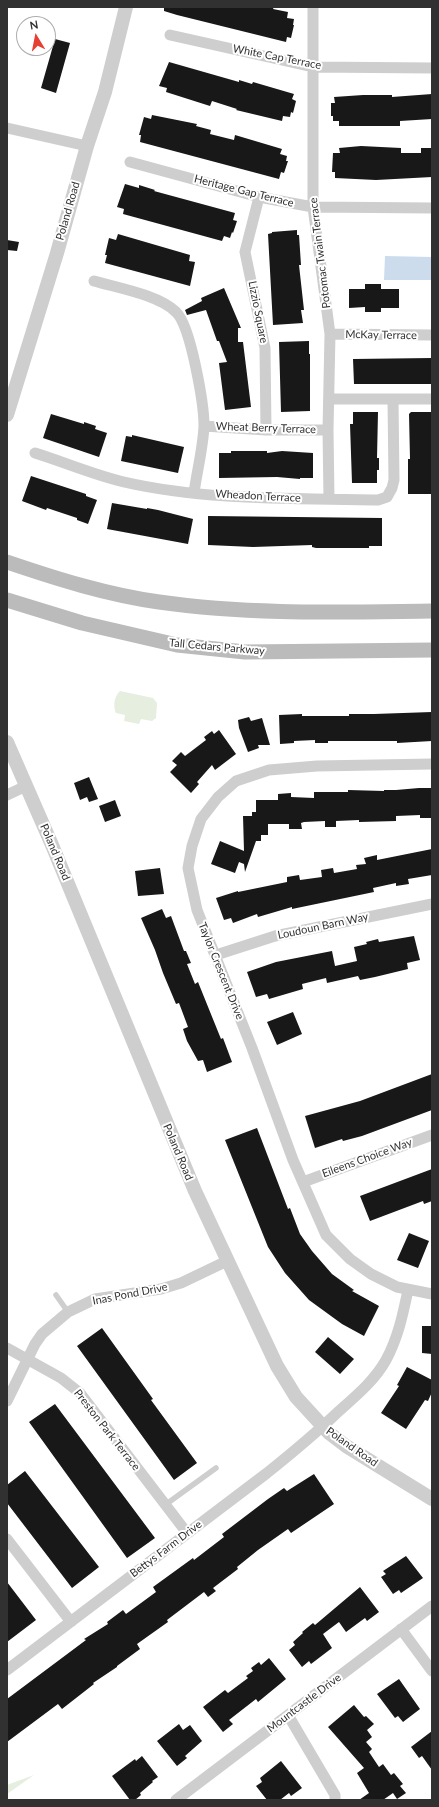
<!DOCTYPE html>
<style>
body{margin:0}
#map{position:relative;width:439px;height:1807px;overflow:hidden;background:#fff;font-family:Lato,sans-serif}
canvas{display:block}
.frame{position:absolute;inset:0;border:8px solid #313131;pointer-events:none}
.north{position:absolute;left:16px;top:16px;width:40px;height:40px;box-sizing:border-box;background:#fff;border:1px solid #adadad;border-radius:50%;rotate:350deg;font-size:11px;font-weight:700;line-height:16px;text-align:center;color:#313131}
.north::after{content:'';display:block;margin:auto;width:14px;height:18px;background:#e64035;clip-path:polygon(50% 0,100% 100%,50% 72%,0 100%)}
</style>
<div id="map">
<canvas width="439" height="1807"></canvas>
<div class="frame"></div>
<div class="north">N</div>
</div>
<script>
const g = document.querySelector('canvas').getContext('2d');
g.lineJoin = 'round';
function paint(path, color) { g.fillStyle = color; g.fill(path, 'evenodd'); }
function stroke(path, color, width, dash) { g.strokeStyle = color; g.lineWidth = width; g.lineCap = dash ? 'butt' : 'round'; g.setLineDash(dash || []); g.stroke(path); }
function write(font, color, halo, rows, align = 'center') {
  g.font = font + ' Lato,sans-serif'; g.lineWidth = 4; g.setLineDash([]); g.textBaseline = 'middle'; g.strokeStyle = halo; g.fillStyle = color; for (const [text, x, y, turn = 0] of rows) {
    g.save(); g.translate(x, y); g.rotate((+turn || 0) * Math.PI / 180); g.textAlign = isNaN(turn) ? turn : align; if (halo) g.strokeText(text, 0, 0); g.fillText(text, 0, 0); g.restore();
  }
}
paint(new Path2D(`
 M120,691L153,698L157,703L156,718L152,721L141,719L139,724L124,721L125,715L116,713C113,707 114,696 120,691Z
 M34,1775L7,1794V1785Z`), '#e5eedf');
paint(new Path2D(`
 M385,256L432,257V280H384Z`), '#ccdced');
paint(new Path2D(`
 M164,7H274L273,9L288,12L287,18L294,19L293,25H294L291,38L287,37L286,42L177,15L164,11Z
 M55,39L70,43L56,93L41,88Z
 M169,62L239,82V80L252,84L253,82L294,94L292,99L296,101L293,113L291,112L290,117L283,116L282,121L236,110L237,109L212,101L210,106L166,92L167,88L159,86Z
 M432,94V119L400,121V126H339V121H333V116H331V103H335L334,97L363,95H392V97Z
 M152,115L197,124L196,126L211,130L210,134L234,140L235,135L282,149L280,154L287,156L286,161H288L284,173L281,172L279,179L140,142L141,135H139L144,117L151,119Z
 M361,146L401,148V153H421V148H432V177L376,180L335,178V172H332L333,153H340L339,148Z
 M125,184L139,188V185L155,190L154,191L235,213L233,220L237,221L233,233L232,232L230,238L224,236L222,241L123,214L124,209L117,207Z
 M297,230V235H299L301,265H299L304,310H301L303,323L273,325L268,234L272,233V232Z
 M118,234L190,255L189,261L195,262L190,286L105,263L107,255H105L109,238L116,240Z
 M7,240L19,242L17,251L7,250Z
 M365,284H381V289H399V308H381V312H365V307L349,308V289H365Z
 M224,288L241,328H238V342H243L251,407L225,410L219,363L227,362L219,341H217L206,310L187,315L185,310L202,301L201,298Z
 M309,341V354H310V411L281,412L279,342Z
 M432,358V384H354L353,359Z
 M353,412H378L377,458H379V470H377V483H352L350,424H353Z
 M411,412H432V494H408V459H410L409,414Z
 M51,414L84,424V422L96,426L95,429L107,433L99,457L43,438Z
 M132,435L184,447L178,473L121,461L126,436L132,437Z
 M231,451H267V453L282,451L313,453V478H300V479L277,477L219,478V453H231Z
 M31,476L86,494V496L97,500L88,524L77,520V518L47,508L46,510L22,501Z
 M112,503L147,509V508L158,510L193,519L188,544L107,529Z
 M208,516L382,518V546H369V548H316L312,547V545L253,547L208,545Z
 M432,712V741L397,743V741H328V743H315V740L294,741V743L280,744L279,715L302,714V716H349V714H374Z
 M249,717L251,721L262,718L270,745H258L259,748L248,752L239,728L238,720Z
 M219,730L236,754L215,770L212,765L197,782L199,784L191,793L170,772L177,765L172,761L181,752L185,756L206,740L204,737L212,731L214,734Z
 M89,777L98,799L89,802L87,797L80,800L74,783Z
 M419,788H432V818H420V815L396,816V821L359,822V820L336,821V827H325V821L304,822L301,823L302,829H289V824H268V835H261V841H256L245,872L244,864L239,862L235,873L211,864L220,841L244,851L243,816H252V812H256V800H278V794L291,793V797L314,798V792H348V790L384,791V790H396Z
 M115,800L121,816L105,822L99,806Z
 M432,849V875L408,879L409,884L396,886V883L373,888L374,892L292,909V907L258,917L257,914L233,923L231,918L224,920L216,898L238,891V892L287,882V877L299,875L300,880L322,877L321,870L333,868L334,873L357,869L356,865L366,864L364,858L377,855V860Z
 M160,868L164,894L138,896L135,871Z
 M162,909L166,918L171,916L184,951H186L191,963L187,964L195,984L198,982L221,1039L223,1038L232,1062L207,1072L203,1060L198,1061L187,1041L183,1029L188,1027L179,1003L176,1004L163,973L155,950L141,918Z
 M414,936L420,960L407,963L408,969L375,977L360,980L358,976L327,983L326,978L302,984L303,989L269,999L267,994L256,997L247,972L276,962L332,951L335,966L357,961L354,947L367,944L366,942L378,939L379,942Z
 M293,1012L302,1034L277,1045L267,1022Z
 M432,1074V1110L362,1136L343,1141L342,1139L315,1148L305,1116L360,1101Z
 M257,1128L288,1209L290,1208L300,1234L312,1251L332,1274L354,1290L352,1291L379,1306L364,1336L342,1324L309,1300L285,1273L268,1247L225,1140Z
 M432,1169V1201L424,1204L423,1201L370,1221L360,1196Z
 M409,1233L429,1241L418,1268L397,1260Z
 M422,1326H432V1354L422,1353Z
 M102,1328L153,1399L151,1400L197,1463L174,1480L77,1346Z
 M328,1337L354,1359L340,1374L315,1352Z
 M407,1367L432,1380V1392L428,1401L425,1400L406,1429L381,1413L399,1386L397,1385Z
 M55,1404L155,1538L127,1558L29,1422Z
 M25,1471L99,1567L72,1588L7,1503V1485Z
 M314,1474L334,1504L291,1533L288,1529L258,1550L237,1567L238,1569L213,1588L216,1591L208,1597L204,1592L167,1620L168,1622L137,1644L140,1649L117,1666V1667L93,1683L94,1684L62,1709L58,1704L7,1742V1699L86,1640L84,1639L108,1624L107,1622L123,1610L126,1614L156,1592L153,1587L193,1558L194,1560L224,1537L222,1534L268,1499L284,1488L287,1491Z
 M406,1556L423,1578L401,1593L399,1590L393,1594L381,1577L386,1574L383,1571Z
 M7,1582L36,1620L7,1642Z
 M360,1587L379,1612L367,1621L365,1618L346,1632L339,1622L323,1634L332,1648L311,1664L309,1661L302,1667L289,1650L295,1645L293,1642L303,1633L302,1632L313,1623L315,1625Z
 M269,1658L286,1679L258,1702L256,1699L229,1720L233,1724L223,1732L203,1707L225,1690L228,1693L248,1678L246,1676L253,1671L251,1668L259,1662L261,1665Z
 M399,1679L420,1709L403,1722L398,1716L395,1718L377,1694Z
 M354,1705L364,1717L366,1716L374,1724L367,1730L372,1737L366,1742L372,1749L369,1752L379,1767L383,1764L391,1775L394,1773L403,1784L400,1786L406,1793L397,1799L393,1793L383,1800H359L369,1793L357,1773L364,1768L328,1727Z
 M179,1724L183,1730L190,1725L202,1741L185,1756L187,1758L177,1766L157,1741Z
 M432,1731V1770L422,1756L419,1758L411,1747Z
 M142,1756L158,1777L152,1781L153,1782L140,1793L141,1795L135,1800H130L112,1776L135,1759L136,1761Z
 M281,1761L302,1788L291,1796L289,1793L280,1800H267L256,1786L262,1782L260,1778Z`), '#181818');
stroke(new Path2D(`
 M56,1295L68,1312
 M165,1505L216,1468`), '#cecece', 5.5);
stroke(new Path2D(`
 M313,7V207L330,334L328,430L329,499
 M170,35L313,67L432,68
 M7,128L87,146
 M130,162L259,197L313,207L432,208
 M259,197L245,252L265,348L266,430
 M94,281C118,288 159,295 176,312C191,326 204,405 204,426C203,448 197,471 194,493
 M330,334L432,335
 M329,399H431
 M204,426L266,430H328
 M35,453C64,462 94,475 124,482C207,501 293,498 378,500L387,497L392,488L394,480L393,400
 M432,764L317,766L269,770L236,781L218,797L201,819L192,846L188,868L197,910L252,1048L293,1160L326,1235L350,1259L371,1274L397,1287L432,1294
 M7,795L26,786
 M216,955L275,936L432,904
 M303,1182L432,1135
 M7,1348L61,1378L80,1393L187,1533
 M7,1401L35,1344L42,1334L68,1312L95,1299L161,1289L181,1283L227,1261
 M7,1539L71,1622
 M401,1629L432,1671
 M7,1670L267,1473C292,1453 316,1433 339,1411C356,1396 375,1380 386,1360C398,1338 403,1314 408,1290
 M288,1715L335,1795V1800
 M176,1800L432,1606`), '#cecece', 11);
stroke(new Path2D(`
 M7,415L57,253L87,146L105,92L126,7
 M7,742L52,845L195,1191L277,1366L296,1397L329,1433L346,1446L432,1499`), '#cecece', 14);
stroke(new Path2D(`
 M7,562C57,579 108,595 159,602C250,615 341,612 432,611
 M7,600L82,623L177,645L245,652L432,650`), '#bbb', 15);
write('11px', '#313131', '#fff', [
 ["White Cap Terrace",277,57,11],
 ["Heritage Gap Terrace",244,191,14],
 ["Poland Road",68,211,-74],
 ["Potomac Twain Terrace",320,253,-97],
 ["Lizzio Square",258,312,79],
 ["McKay Terrace",381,335,1],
 ["Wheat Berry Terrace",266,428,2],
 ["Wheadon Terrace",258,496,3],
 ["Tall Cedars Parkway",217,647,5],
 ["Poland Road",55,852,67],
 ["Loudoun Barn Way",323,926,-12],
 ["Taylor Crescent Drive",221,971,68],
 ["Poland Road",178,1152,67],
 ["Eileens Choice Way",367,1158,-20],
 ["Inas Pond Drive",130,1294,-11],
 ["Preston Park Terrace",107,1430,52],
 ["Poland Road",352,1447,35],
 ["Bettys Farm Drive",166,1549,-37],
 ["Mountcastle Drive",304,1703,-37]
]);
</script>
